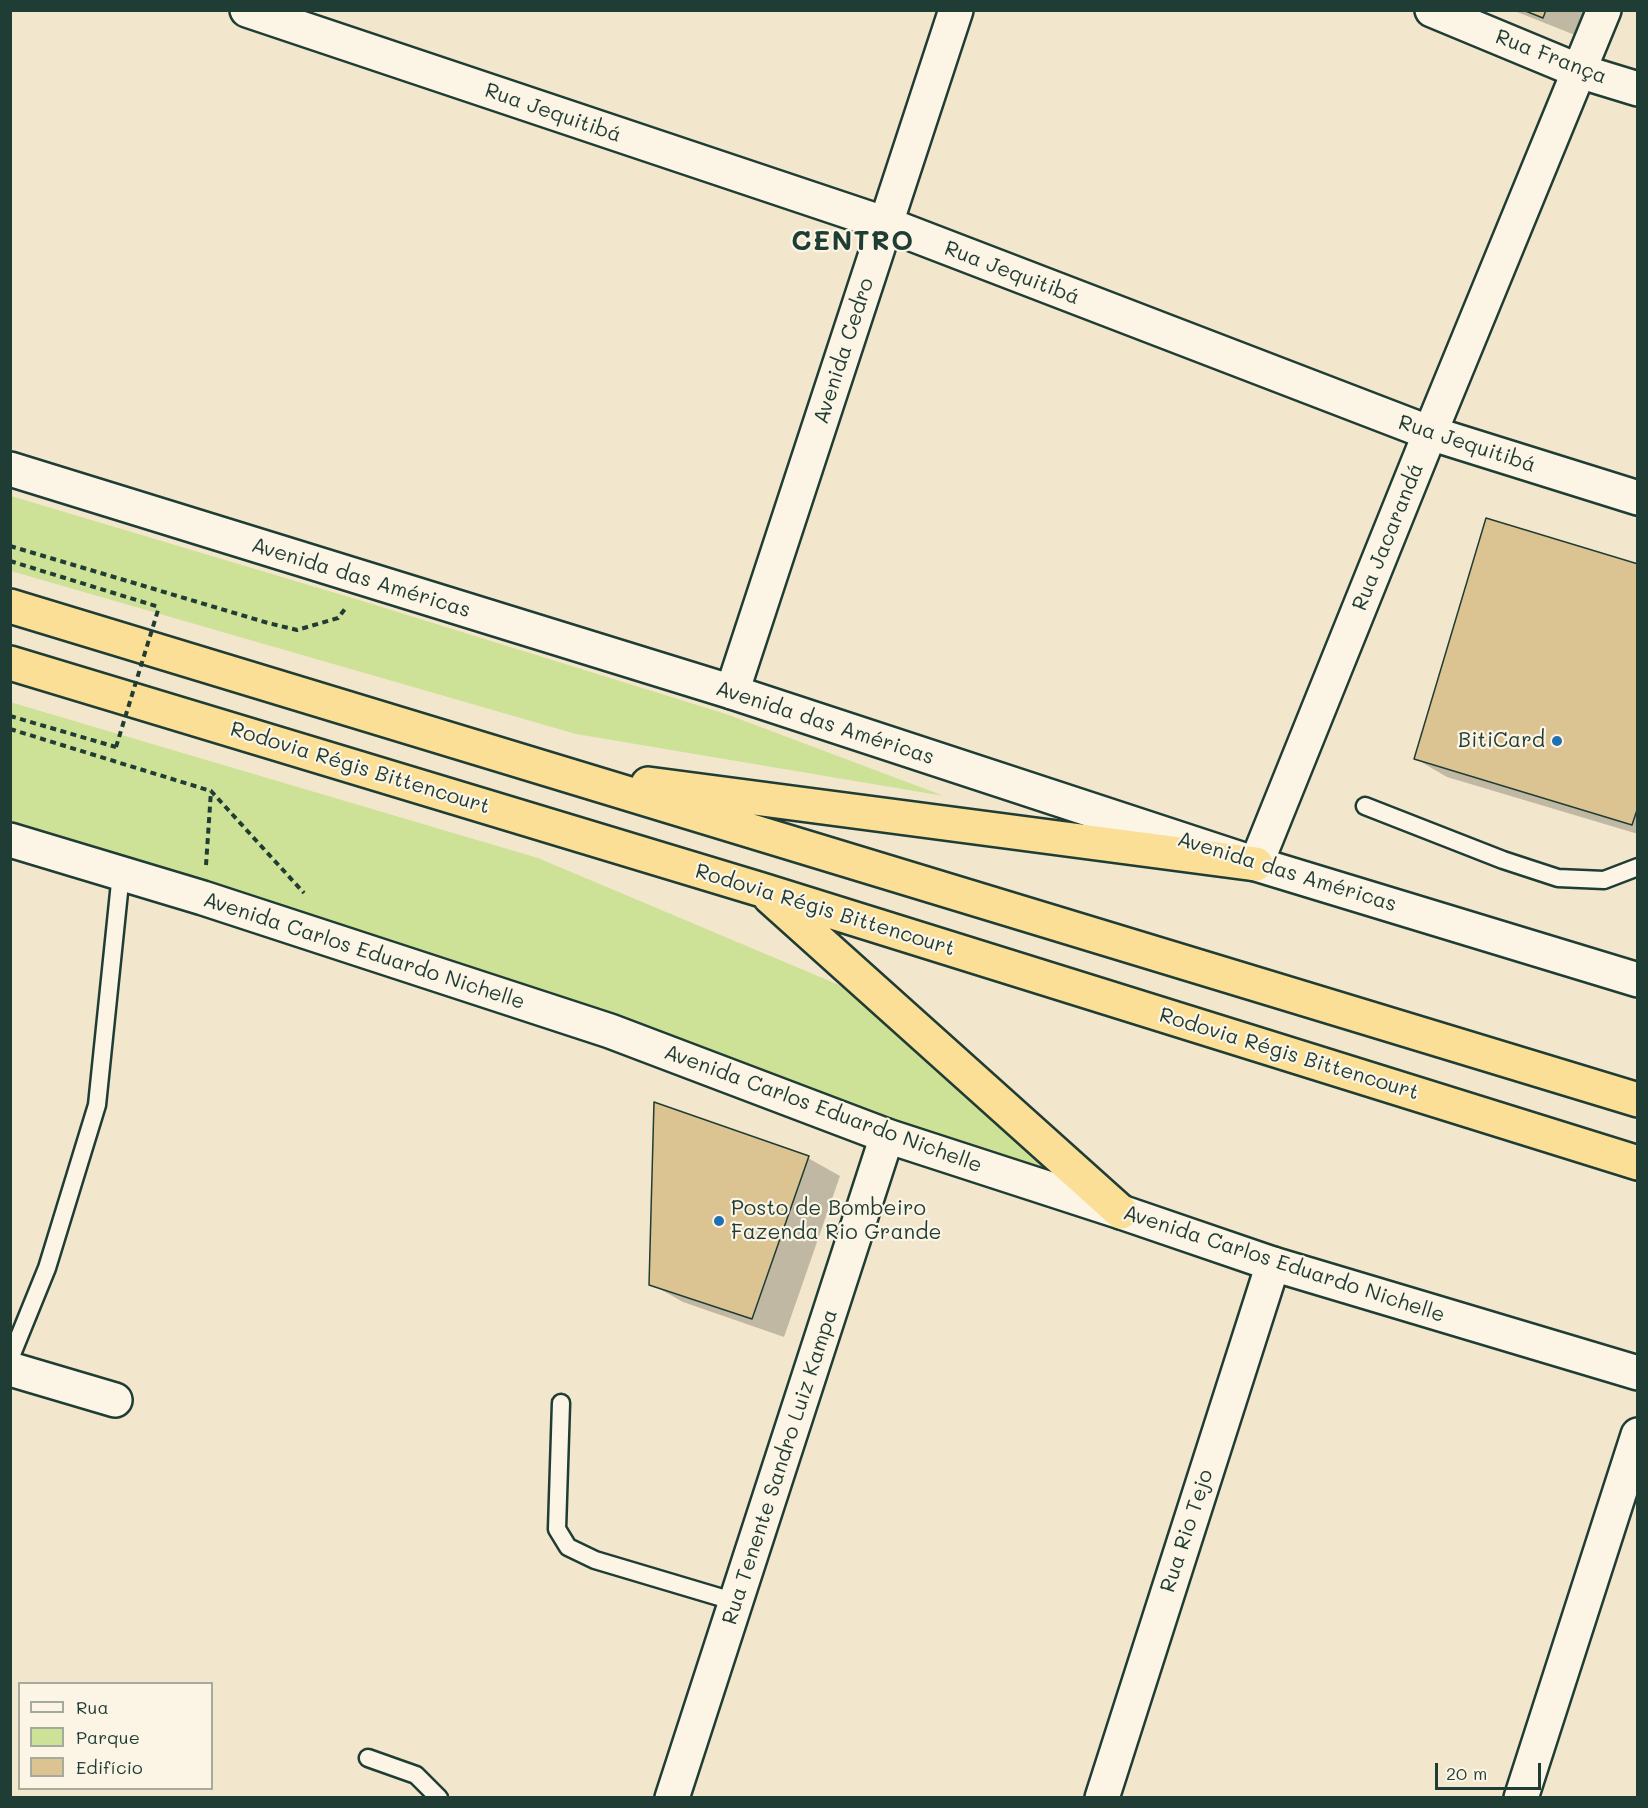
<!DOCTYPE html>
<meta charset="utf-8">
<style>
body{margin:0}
#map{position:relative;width:1648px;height:1808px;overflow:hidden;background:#f2e6cc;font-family:Mali,sans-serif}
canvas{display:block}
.frame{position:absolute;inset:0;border:12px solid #1f3d34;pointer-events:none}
.legend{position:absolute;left:18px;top:1682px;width:195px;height:108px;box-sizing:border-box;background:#fcf5e5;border:2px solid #a4ab9e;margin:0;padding:8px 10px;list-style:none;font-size:18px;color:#1f3d34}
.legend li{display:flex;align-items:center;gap:12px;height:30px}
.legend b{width:30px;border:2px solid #a4ab9e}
.scale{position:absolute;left:1435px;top:1763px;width:106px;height:27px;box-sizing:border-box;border:3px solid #1f3d34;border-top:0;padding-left:8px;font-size:18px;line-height:21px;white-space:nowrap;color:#1f3d34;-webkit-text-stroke:4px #fcf5e5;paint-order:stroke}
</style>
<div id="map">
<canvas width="1648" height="1808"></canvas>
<div class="frame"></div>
<ul class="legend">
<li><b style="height:8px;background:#fcf5e5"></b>Rua</li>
<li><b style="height:16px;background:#cee297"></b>Parque</li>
<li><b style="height:16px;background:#dcc392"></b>Edifício</li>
</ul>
<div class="scale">20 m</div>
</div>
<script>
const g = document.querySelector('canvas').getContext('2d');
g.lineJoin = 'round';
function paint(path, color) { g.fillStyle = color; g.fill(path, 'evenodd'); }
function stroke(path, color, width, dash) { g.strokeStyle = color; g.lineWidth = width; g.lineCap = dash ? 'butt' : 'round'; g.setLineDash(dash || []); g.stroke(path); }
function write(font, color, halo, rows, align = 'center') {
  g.font = font + ' Mali,sans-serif'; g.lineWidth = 4.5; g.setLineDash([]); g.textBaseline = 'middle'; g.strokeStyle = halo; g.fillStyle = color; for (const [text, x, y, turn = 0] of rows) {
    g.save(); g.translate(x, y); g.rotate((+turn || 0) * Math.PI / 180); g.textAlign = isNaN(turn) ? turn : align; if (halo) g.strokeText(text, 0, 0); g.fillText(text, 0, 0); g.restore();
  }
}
paint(new Path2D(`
 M11,496L359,600L726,714L944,796L576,734L11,571Z
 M10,702L538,858L870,998L1057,1178L11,825Z`), '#cee297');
paint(new Path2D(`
 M1512,10H1584L1575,35Z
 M1638,565V834L1447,777L1416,759Z
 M808,1158L840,1176L784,1337L683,1302L651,1284Z`), '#0003');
const building = new Path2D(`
 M1523,10H1546L1543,18Z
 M1486,518L1638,564V807L1632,825L1414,759Z
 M654,1102L809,1156L752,1319L649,1285Z`);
paint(building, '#dcc392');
stroke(building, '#1f3d34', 1.5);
const lane = new Path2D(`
 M1365,806L1503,860L1558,878L1604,880L1638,867
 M10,1359L47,1268L97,1105L121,873
 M561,1403L557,1529L568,1547L595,1560L736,1602
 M368,1758L416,1775L439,1798`);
const street = new Path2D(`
 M1432,10L1579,71L1638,89
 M1430,433L1638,498
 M732,692L956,10
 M10,1369L115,1400
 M672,1798L887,1136
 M1102,1798L1273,1264
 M1521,1798L1638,1435`);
const secondary = new Path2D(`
 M247,10L886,224L1430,433
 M10,469L732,692L1256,864L1638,980
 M10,840L203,898L610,1031L887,1136L1121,1212L1273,1264L1638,1373
 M1256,864L1430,433L1604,10`);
const highway = new Path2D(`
 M10,606L1638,1100
 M10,663L762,890L1638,1163
 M648,784L1256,864
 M770,897L1121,1212`);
stroke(lane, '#1f3d34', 21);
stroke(street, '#1f3d34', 38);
stroke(secondary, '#1f3d34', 38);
stroke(highway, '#1f3d34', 38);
stroke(new Path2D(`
 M10,546L268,623L297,630L338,618L345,609
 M10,561L159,607
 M10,716L116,747
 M10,729L211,791L304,893
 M206,865L211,791`), '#1f3d34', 4, [6, 4.5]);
stroke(lane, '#fcf5e5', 16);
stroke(street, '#fcf5e5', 33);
stroke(secondary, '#fcf5e5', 33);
stroke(highway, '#fbdf96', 33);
stroke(new Path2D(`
 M116,747L159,607`), '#1f3d34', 4, [6, 4.5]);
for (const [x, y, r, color] of [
 [1557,741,6,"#1f6fb2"],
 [719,1221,6,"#1f6fb2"]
]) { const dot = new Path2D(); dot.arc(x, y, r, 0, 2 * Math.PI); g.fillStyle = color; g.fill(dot); stroke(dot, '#fcf5e5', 2); }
write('21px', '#1f3d34', '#fcf5e5', [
 ["Rua França",1551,57,21],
 ["Rua Jequitibá",553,113,19],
 ["Rua Jequitibá",1012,273,21],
 ["Avenida Cedro",844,351,-72],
 ["Rua Jequitibá",1467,444,18],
 ["Rua Jacarandá",1388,537,-68],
 ["Avenida das Américas",361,578,17],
 ["Avenida das Américas",825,723,18],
 ["Rodovia Régis Bittencourt",360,768,17],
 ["Avenida das Américas",1287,872,17],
 ["Rodovia Régis Bittencourt",825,910,17],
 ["Avenida Carlos Eduardo Nichelle",364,951,18],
 ["Rodovia Régis Bittencourt",1289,1054,17],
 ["Avenida Carlos Eduardo Nichelle",823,1109,20],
 ["Avenida Carlos Eduardo Nichelle",1284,1264,18],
 ["Rua Tenente Sandro Luiz Kampa",780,1467,-72],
 ["Rua Rio Tejo",1187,1531,-72]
]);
write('21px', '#1f3d34', '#fcf5e5', [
 ["BitiCard",1545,741],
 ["Posto de Bombeiro",731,1209,"left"],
 ["Fazenda Rio Grande",731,1233,"left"]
], 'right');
g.letterSpacing = '1.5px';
write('bold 27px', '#1f3d34', '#fcf5e5', [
 ["CENTRO",853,242]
]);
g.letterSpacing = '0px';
</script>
